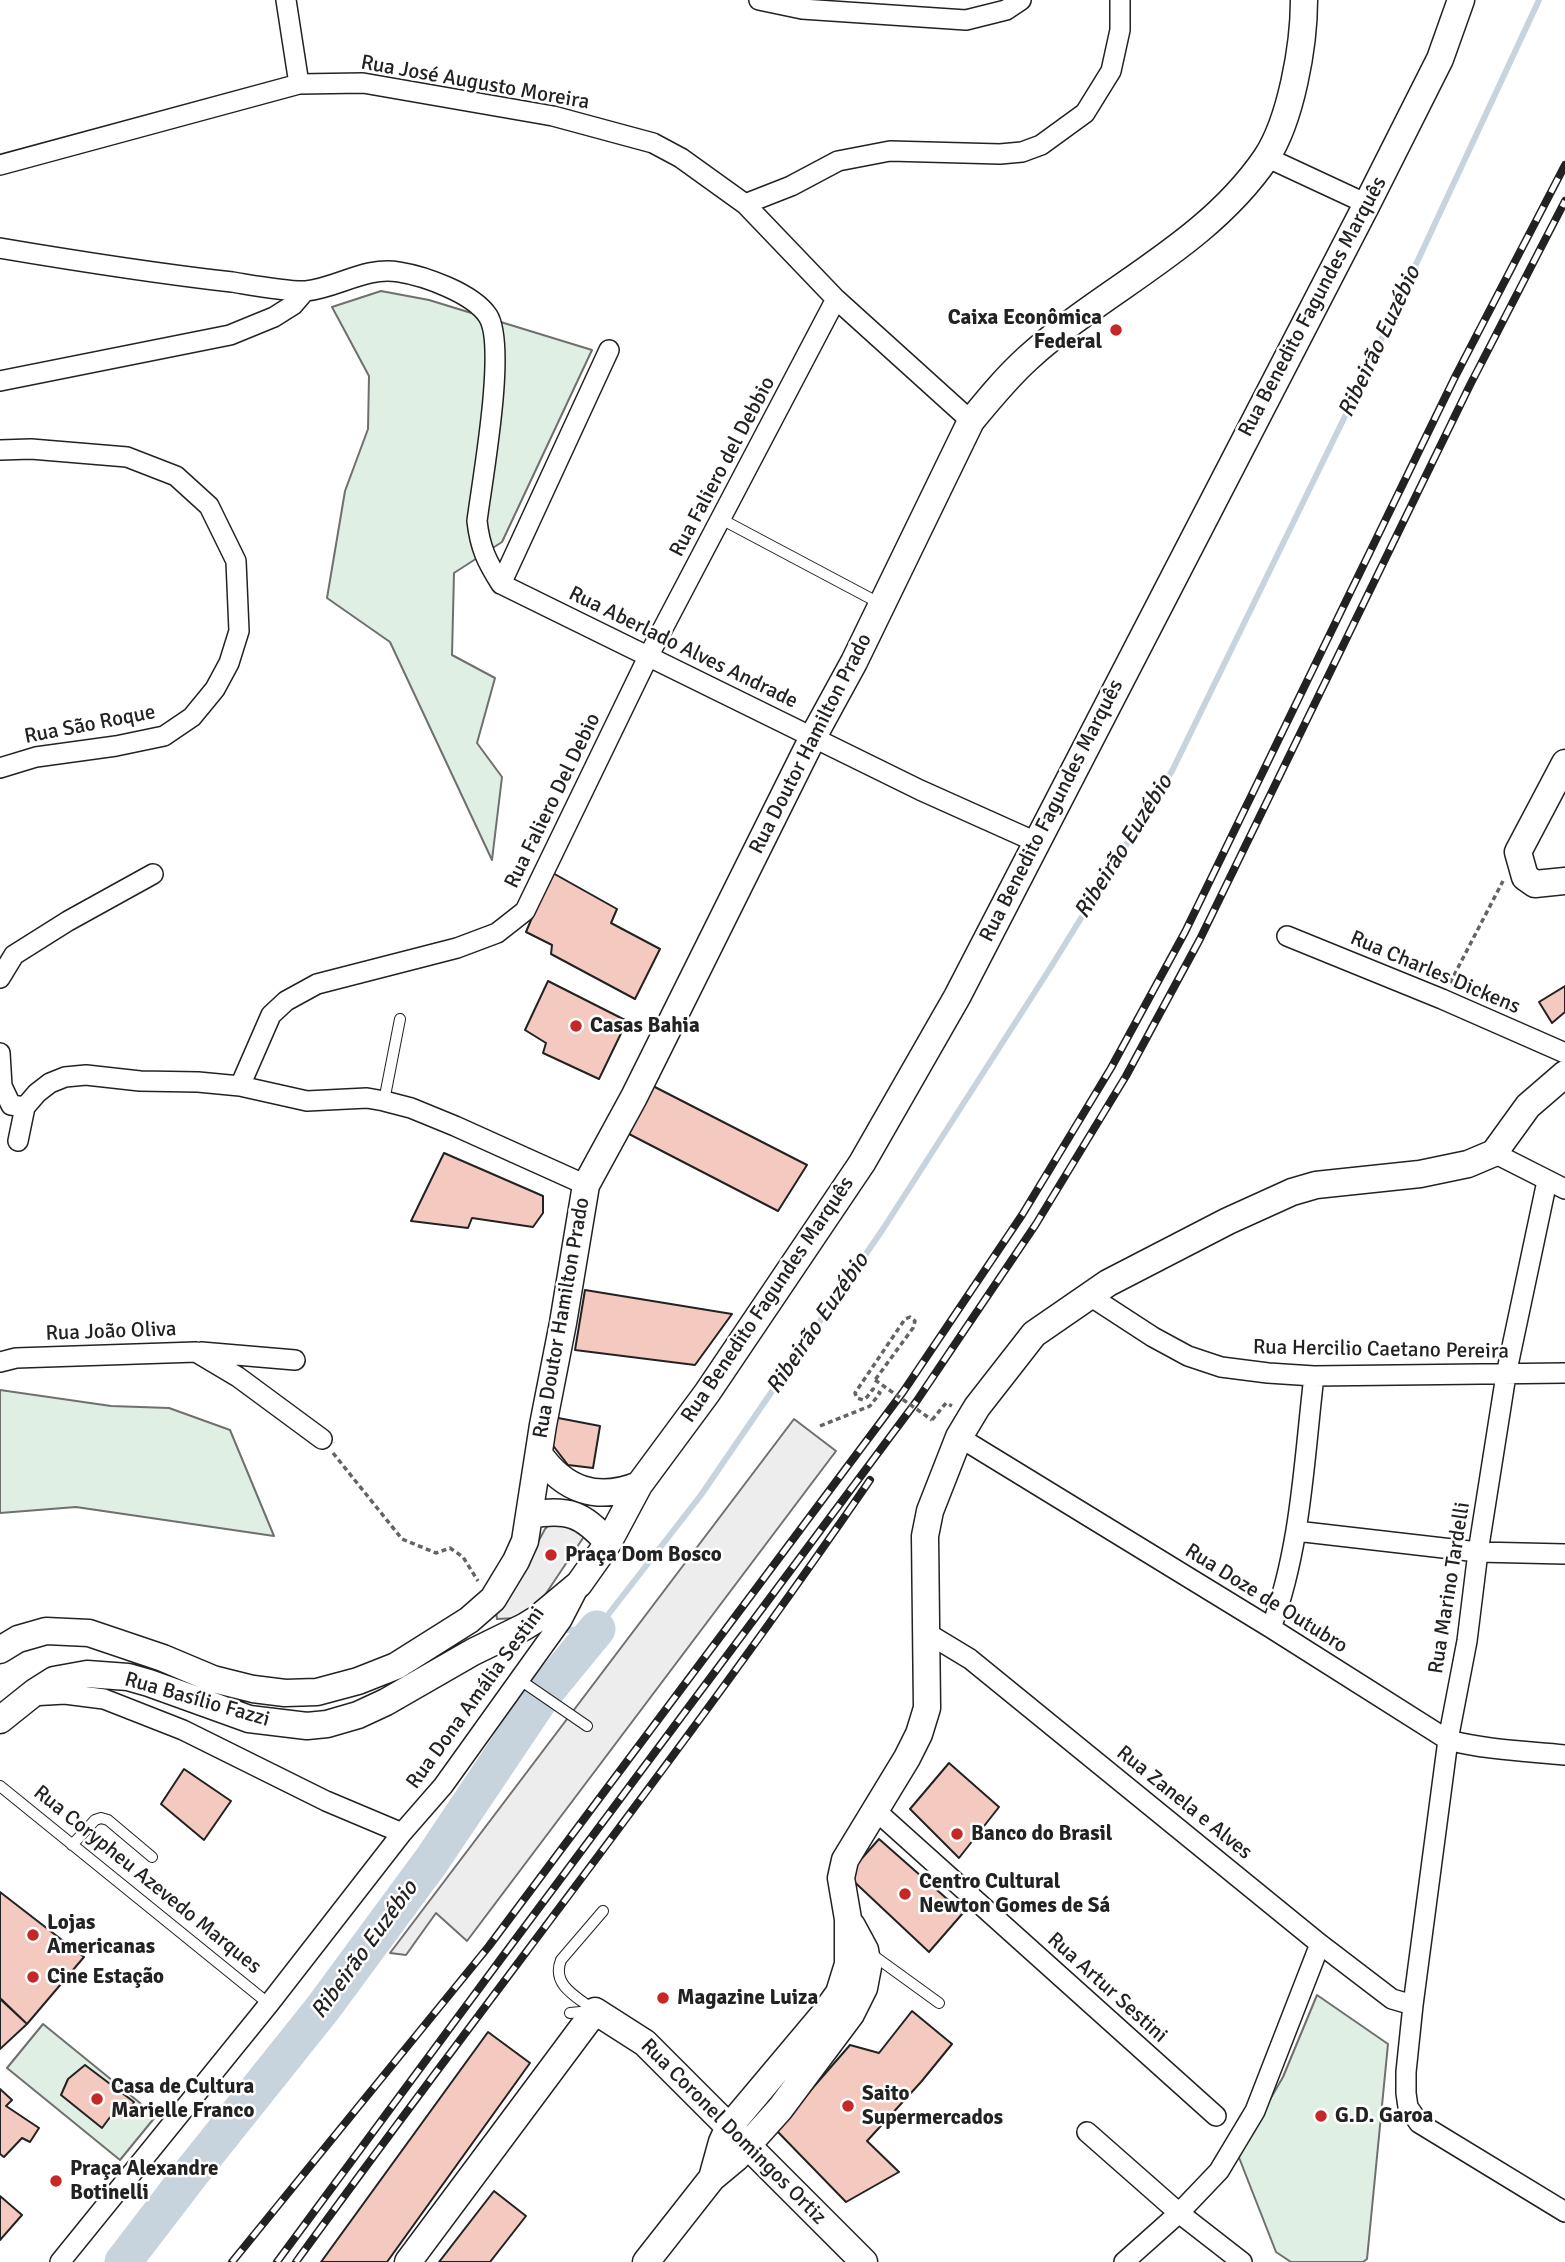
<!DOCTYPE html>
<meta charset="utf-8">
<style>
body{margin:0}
canvas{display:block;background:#fff}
</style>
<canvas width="1565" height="2262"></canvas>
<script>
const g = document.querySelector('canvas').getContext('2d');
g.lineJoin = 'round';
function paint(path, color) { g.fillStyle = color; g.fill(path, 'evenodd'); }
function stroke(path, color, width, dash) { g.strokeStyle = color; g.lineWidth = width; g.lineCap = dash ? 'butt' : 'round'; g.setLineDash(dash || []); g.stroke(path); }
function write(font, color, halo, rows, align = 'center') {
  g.font = font + ' Signika,sans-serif'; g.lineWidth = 5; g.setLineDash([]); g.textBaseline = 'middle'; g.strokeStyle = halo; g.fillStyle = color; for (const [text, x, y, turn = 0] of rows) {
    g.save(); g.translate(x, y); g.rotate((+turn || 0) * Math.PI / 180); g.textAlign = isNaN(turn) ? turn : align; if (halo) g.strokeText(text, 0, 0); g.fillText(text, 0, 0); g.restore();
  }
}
const green = new Path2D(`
 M381,291L429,300L592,350L502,542L454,573L452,655L495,678L477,743L502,777L492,860L390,642L327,598L345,491L368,429L369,376L332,307Z
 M0,1390L111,1406L169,1408L230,1430L274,1536L76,1507L0,1513Z
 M1317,1995L1388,2044L1367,2259L1363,2262H1291L1276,2252L1238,2155L1283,2077Z
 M43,2024L156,2116L120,2160L7,2068Z`);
paint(green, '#e0efe3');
stroke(green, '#6f6f6f', 2);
const parking = new Path2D(`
 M794,1419L836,1451L467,1941L436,1913L406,1955L390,1953Z
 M556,1518L586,1528L583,1538L545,1595L518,1618L497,1619L495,1606L522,1572L545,1529Z`);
paint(parking, '#ededed');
stroke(parking, '#6f6f6f', 2);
stroke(new Path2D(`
 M568,1630L597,1629L701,1495L883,1229L1049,970L1172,771L1351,404L1539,0`), '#c7d3dd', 6);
stroke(new Path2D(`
 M123,2262L192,2172L323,2008L432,1860L542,1696L597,1629`), '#c7d3dd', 37);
const building = new Path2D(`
 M551,872L617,909L611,923L660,949L635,999L551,954L552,945L526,932Z
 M548,981L627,1021L599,1079L543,1053L546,1043L525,1030Z
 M1565,986V1012L1552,1023L1539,1002Z
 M651,1085L807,1165L778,1211L629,1134Z
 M444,1153L543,1196V1213L533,1227L472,1218L468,1228L411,1221Z
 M585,1290L732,1314L695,1365L575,1350Z
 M553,1417L600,1426L593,1468L568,1465L551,1443Z
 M949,1763L999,1807L959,1858L910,1809Z
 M184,1769L231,1801L204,1840L161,1804Z
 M879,1839L963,1913L929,1952L847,1875Z
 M0,1892L84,1957L27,2024L0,1998Z
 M0,1999L27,2024L0,2049Z
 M912,2011L952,2044L921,2082L867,2141L899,2172L846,2202L776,2130L850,2045L879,2053Z
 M488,2032L530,2063L387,2262H321Z
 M85,2065L134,2102L124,2118L116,2109L102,2128L61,2095L68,2079Z
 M0,2089L12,2100L6,2106L39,2128L30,2142L22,2138L4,2157L0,2154Z
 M494,2191L526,2216L490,2262H439Z
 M0,2196L22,2215L0,2240Z`);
paint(building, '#f3c9c0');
stroke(building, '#222', 2);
const lane = new Path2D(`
 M721,519L881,604
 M384,1101L400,1019
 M520,1680L587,1726
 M0,1786L269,2004
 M72,1845L95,1820L101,1818L108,1820L152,1857
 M870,1953L939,2003
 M594,2010C577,1997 551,1985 561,1960L603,1911
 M570,2013L591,2011`);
const street = new Path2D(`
 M286,0L299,84
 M759,0L802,9L966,20L1006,10L1021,0
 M1266,157L1367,204
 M0,165L299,84L363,83L553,116L653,143L681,158L745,204L836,299L971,421
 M745,204L791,186L838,161L890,151L1000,154L1022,152L1041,145L1085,113L1111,71L1120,30V0
 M0,248C77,261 154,273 232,282C251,285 288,292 306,291C337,288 366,266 399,272C424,276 473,293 488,316C507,346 482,481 477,521C480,548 487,562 501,584
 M0,381L230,335L274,317L293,305L305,291
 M0,450L31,449L127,457L176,476L209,506L236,561L239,631L229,663L215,689L192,717L164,736L116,746L36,757L0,768
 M501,584L920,790L1036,842
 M501,584L609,350
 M1287,936L1442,999L1565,1053
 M0,978L14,955L68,921L153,874
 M0,1053L2,1086L11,1105L25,1107
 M240,1086L271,1015L286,1001L317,984L457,948L497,933L525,911L649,655L836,299
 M18,1141L25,1107L37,1093L50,1083L65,1077L86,1075L140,1081L198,1082L240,1086L307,1101L367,1098L384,1101L411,1108L455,1126L586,1185
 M1494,1153L1565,1189
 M1547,1181L1506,1375L1478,1552L1467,1641L1448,1740L1413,2005L1406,2072V2093L1408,2107L1419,2123L1565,2212
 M1090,1296L1153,1337L1188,1356L1221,1367L1268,1373L1314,1376L1565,1373
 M201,1352L295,1360
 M0,1362L16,1358L196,1352L238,1377L322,1439
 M959,1437L1271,1628L1448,1740C1487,1750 1525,1751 1565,1755
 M1296,1531L1478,1552L1565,1554
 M1271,1628C1301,1548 1304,1460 1314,1376
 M927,1633L970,1659L1320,1944L1392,1999L1413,2005
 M30,1696L65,1694L104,1699L183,1730L326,1801L402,1833
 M874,1809L1216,2116
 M1087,2132L1179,2213L1242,2262
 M60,2262L269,2004L402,1833L443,1786L562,1620L578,1589
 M1124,2262L1179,2213L1219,2171L1255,2111L1320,1944`);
const secondary = new Path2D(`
 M1565,763L1518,852L1525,877L1535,884L1565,881
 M539,1454C564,1490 597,1502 639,1485
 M530,1515C567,1508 584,1514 608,1543
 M0,1650L18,1639L46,1631L89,1633L163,1658L213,1679L253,1689L285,1693L317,1692L358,1681L396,1666L469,1620L493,1599L516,1561L525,1541L543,1425L563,1323L586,1185L634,1097L813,737L854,662L971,421C989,399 1007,377 1028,358C1104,289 1206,246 1266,158C1291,120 1304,46 1304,0
 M0,1720L35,1692L54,1680L87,1674L128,1677L149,1683L249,1719L307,1726L327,1724L358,1715L386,1702L473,1652L524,1627L537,1619L579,1584L608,1543L639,1485L707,1393L862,1163L957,997L1367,204L1440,59L1461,0
 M712,2178L722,2142L729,2127L824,2014L839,1993L848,1964V1919L841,1878L845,1860L907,1758L919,1734L927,1708L925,1536L930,1511L959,1437L977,1407L1034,1334L1108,1283L1228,1221L1292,1192L1316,1185L1420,1174L1468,1164L1494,1153L1528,1106L1565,1074
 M408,2262L595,2011L645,2043L864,2262
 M646,2262L712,2178L736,2158L780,2109L851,2014L864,1988L868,1967L865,1950L852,1926`);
stroke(lane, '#222', 12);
stroke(street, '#222', 22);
stroke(secondary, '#222', 29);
stroke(new Path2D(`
 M1450,983L1503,881
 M932,1420L946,1403L952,1406
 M820,1426L870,1406L880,1393L873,1389L867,1397L863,1400L857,1398L855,1393L905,1319L910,1317L915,1321L913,1328L875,1380
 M333,1453L402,1539L436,1553L450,1548L463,1557L478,1581`), '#646464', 3.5, [5, 3.5]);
stroke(lane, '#fff', 10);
stroke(street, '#fff', 19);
stroke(secondary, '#fff', 26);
const rail = new Path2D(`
 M232,2262L489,1946L903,1392L1022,1215L1111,1068L1185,932L1455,377L1565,165
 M277,2262L503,1956L916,1402L1036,1224L1126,1076L1200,939L1470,385L1565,201
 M296,2262C486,2000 687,1747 870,1480`);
stroke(rail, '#222', 8);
stroke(rail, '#fff', 5, [16]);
stroke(new Path2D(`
 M875,1380L932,1420`), '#646464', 3.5, [5, 3.5]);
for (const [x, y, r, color] of [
 [1116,330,7,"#c62828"],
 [576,1026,7,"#c62828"],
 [551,1555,7,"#c62828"],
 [957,1834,7,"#c62828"],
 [905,1894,7,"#c62828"],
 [33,1935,7,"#c62828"],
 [33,1977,7,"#c62828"],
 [663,1998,7,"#c62828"],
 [97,2099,7,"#c62828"],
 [848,2106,7,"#c62828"],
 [1321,2116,7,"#c62828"],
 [56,2181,7,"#c62828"]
]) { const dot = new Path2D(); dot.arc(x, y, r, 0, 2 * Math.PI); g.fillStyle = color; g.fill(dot); stroke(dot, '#fff', 2.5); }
write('21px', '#222', '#fff', [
 ["Rua José Augusto Moreira",475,83,10],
 ["Rua Benedito Fagundes Marquês",1313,307,-62],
 ["Rua Faliero del Debbio",723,467,-62],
 ["Rua Aberlado Alves Andrade",683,648,26],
 ["Rua São Roque",90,725,-11],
 ["Rua Doutor Hamilton Prado",811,744,-63],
 ["Rua Faliero Del Debio",553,801,-64],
 ["Rua Benedito Fagundes Marquês",1052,811,-63],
 ["Rua Charles Dickens",1435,973,23],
 ["Rua Benedito Fagundes Marquês",768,1300,-56],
 ["Rua Doutor Hamilton Prado",562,1318,-80],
 ["Rua João Oliva",111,1332,-2],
 ["Rua Hercilio Caetano Pereira",1381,1350,1],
 ["Rua Marino Tardelli",1450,1588,-81],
 ["Rua Doze de Outubro",1266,1599,32],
 ["Rua Dona Amália Sestini",476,1698,-54],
 ["Rua Basílio Fazzi",197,1700,16],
 ["Rua Zanela e Alves",1184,1803,39],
 ["Rua Corypheu Azevedo Marques",147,1880,39],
 ["Rua Artur Sestini",1107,1988,42],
 ["Rua Coronel Domingos Ortiz",733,2132,45]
]);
write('bold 21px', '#222', '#fff', [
 ["Caixa Econômica",1102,318,"right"],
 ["Federal",1102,342,"right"],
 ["Casas Bahia",590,1026],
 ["Praça Dom Bosco",565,1555],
 ["Banco do Brasil",971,1834],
 ["Centro Cultural",919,1882],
 ["Newton Gomes de Sá",919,1906],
 ["Lojas",47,1923],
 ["Americanas",47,1947],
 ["Cine Estação",47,1977],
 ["Magazine Luiza",677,1998],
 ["Casa de Cultura",111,2087],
 ["Marielle Franco",111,2111],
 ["Saito",862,2094],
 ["Supermercados",862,2118],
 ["G.D. Garoa",1335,2116],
 ["Praça Alexandre",70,2169],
 ["Botinelli",70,2193]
], 'left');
write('italic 23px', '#222', '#fff', [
 ["Ribeirão Euzébio",1380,342,-65],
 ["Ribeirão Euzébio",1124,847,-58],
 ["Ribeirão Euzébio",818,1324,-56],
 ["Ribeirão Euzébio",365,1950,-54]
]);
</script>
